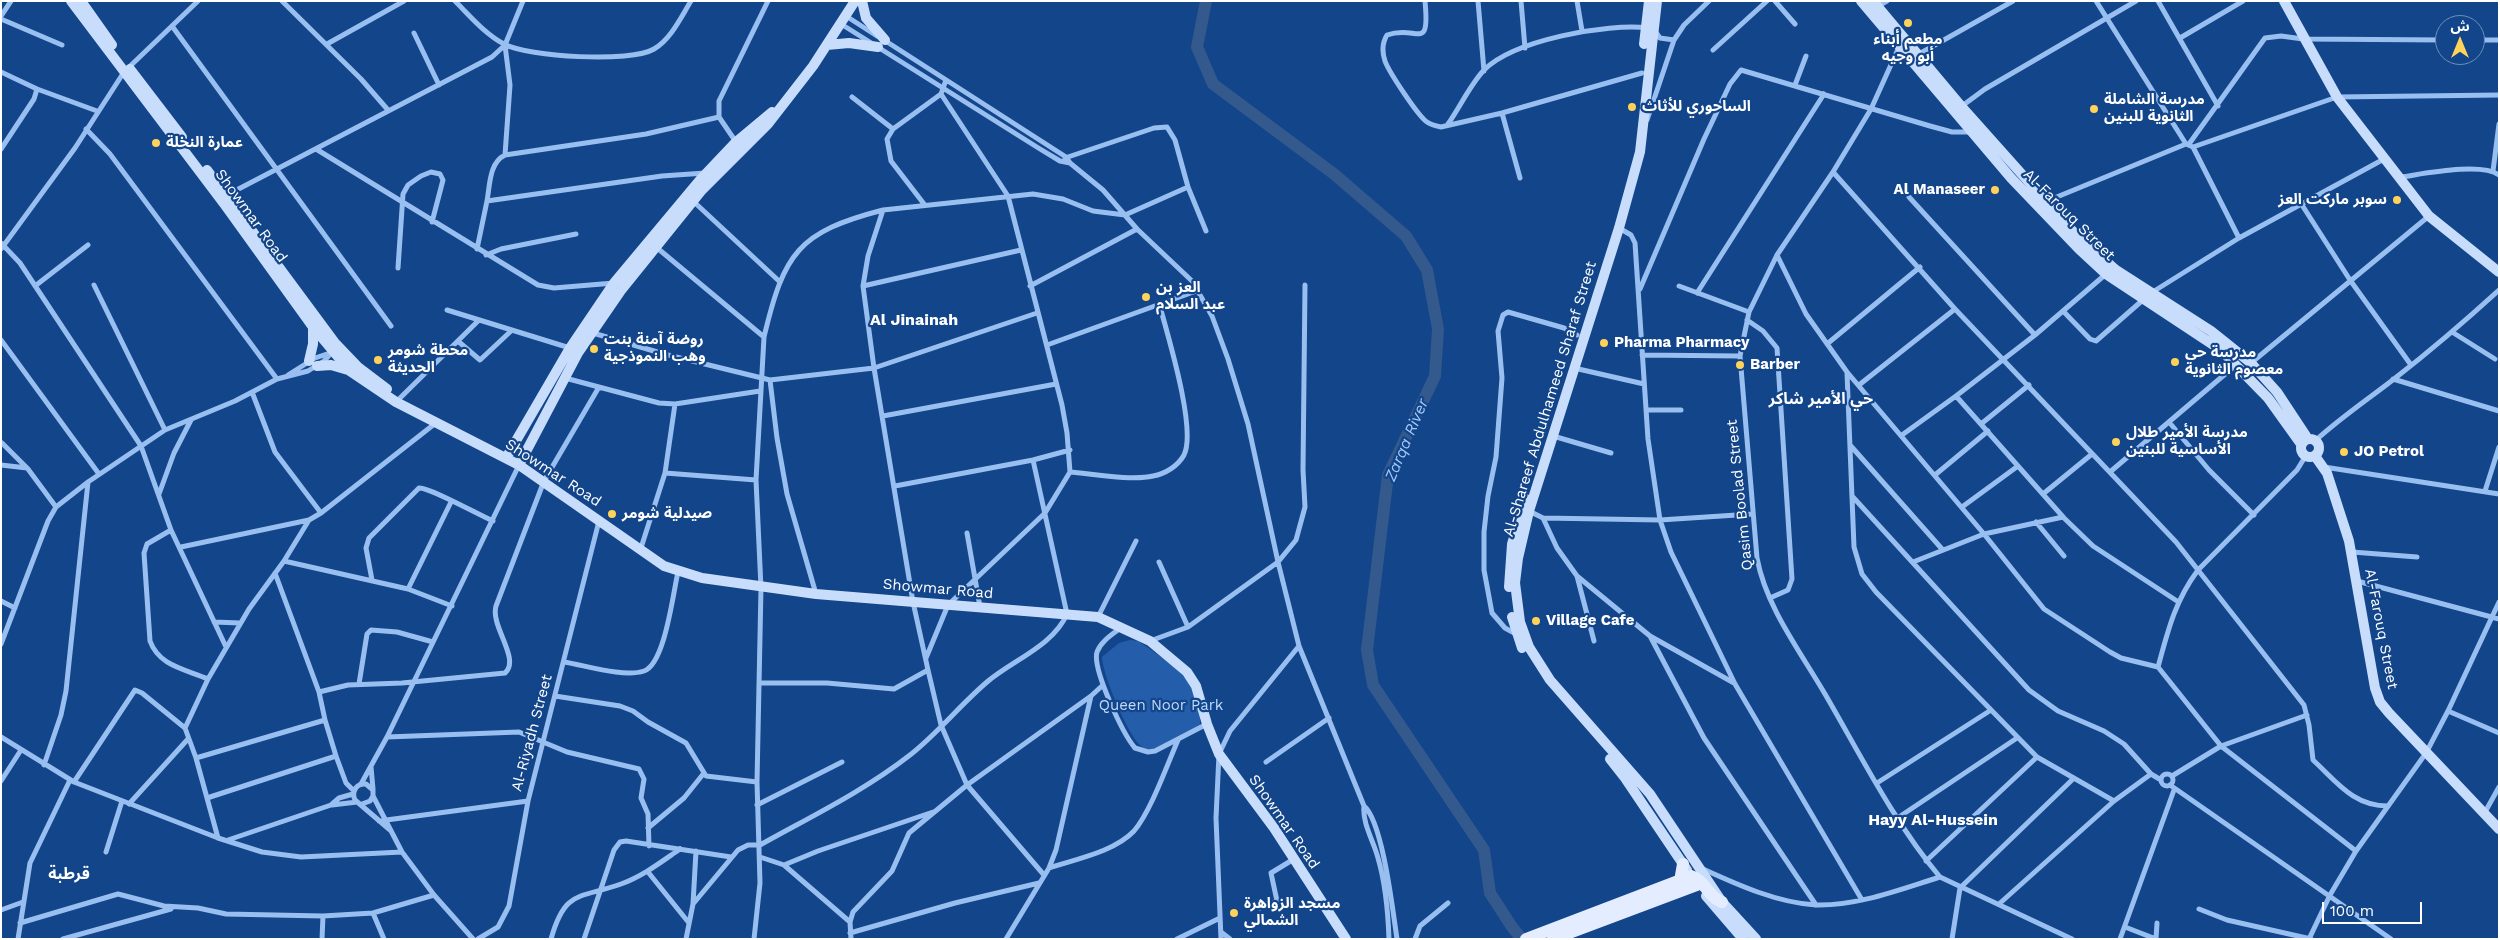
<!DOCTYPE html>
<meta charset="utf-8">
<style>
body{margin:0}
#map{position:relative;width:2500px;height:940px;overflow:hidden;background:#12458a;font-family:"Work Sans","Noto Sans Arabic",sans-serif}
canvas{display:block}
.frame{position:absolute;inset:0;border:2px solid #fff;pointer-events:none}
.north{position:absolute;left:2435px;top:15px;width:50px;height:50px;box-sizing:border-box;background:#12458a;border:1px solid #718fb9;border-radius:50%;rotate:0deg;font-size:14px;font-weight:700;line-height:20px;text-align:center;color:#fff}
.north::after{content:'';display:block;margin:auto;width:18px;height:22px;background:#ffd259;clip-path:polygon(50% 0,100% 100%,50% 72%,0 100%)}
.scale{position:absolute;left:2322px;top:902px;width:100px;height:22px;box-sizing:border-box;border:2px solid #fff;border-top:0;padding-left:6px;font-size:15px;line-height:18px;white-space:nowrap;color:#fff;-webkit-text-stroke:4px #12458a;paint-order:stroke}
</style>
<div id="map">
<canvas width="2500" height="940"></canvas>
<div class="frame"></div>
<div class="north">ش</div>
<div class="scale">100 m</div>
</div>
<script>
const g = document.querySelector('canvas').getContext('2d');
g.lineJoin = 'round';
function paint(path, color) { g.fillStyle = color; g.fill(path, 'evenodd'); }
function stroke(path, color, width, dash) { g.strokeStyle = color; g.lineWidth = width; g.lineCap = dash ? 'butt' : 'round'; g.setLineDash(dash || []); g.stroke(path); }
function write(font, color, halo, rows, align = 'center') {
  g.font = font + ' "Work Sans","Noto Sans Arabic",sans-serif'; g.lineWidth = 4.5; g.setLineDash([]); g.textBaseline = 'middle'; g.strokeStyle = halo; g.fillStyle = color; for (const [text, x, y, turn = 0] of rows) {
    g.save(); g.translate(x, y); g.rotate((+turn || 0) * Math.PI / 180); g.textAlign = isNaN(turn) ? turn : align; if (halo) g.strokeText(text, 0, 0); g.fillText(text, 0, 0); g.restore();
  }
}
paint(new Path2D(`
 M1130,640L1138,641L1150,649L1187,676L1200,705V726L1153,752C1146,750 1142,748 1137,742C1125,727 1103,676 1102,657L1119,643Z`), '#245eaa');
stroke(new Path2D(`
 M1206,1L1197,47L1213,84L1334,174L1406,236L1427,270L1438,329L1435,376L1388,475L1367,650L1373,685L1484,850L1490,893L1512,927L1522,939`), '#33598d', 12);
stroke(new Path2D(`
 M282,1L361,79L388,110
 M455,1C470,16 485,34 504,44C528,57 631,63 654,49C671,39 681,17 691,1
 M1425,1C1430,54 1417,24 1387,35C1382,43 1382,52 1385,61C1389,72 1418,116 1427,122C1431,125 1436,126 1441,127L1502,113L1642,73
 M1478,1L1484,71
 M1521,1L1525,48
 M1577,1L1582,31
 M1775,1L1795,24
 M2096,1L2186,144
 M2158,1L2218,106
 M1878,6L1887,1
 M1,16L11,1
 M846,16L877,36
 M1,19L62,45
 M841,24L1040,149L1060,161L1070,163
 M172,26L391,326
 M1655,31L1660,38L1674,40
 M414,33L439,85
 M2180,38L2243,1
 M884,40L1066,157L1070,163L1103,190L1137,229L1030,286
 M2475,40H2499
 M327,44L404,1
 M505,45L510,85L505,155
 M1899,47L1871,109L1833,172L1777,255L1749,312L1740,356L1757,558C1766,607 1800,651 1825,694C1860,754 1895,824 1940,877L2072,939
 M1713,50L1767,1
 M1919,54L2013,1
 M1,72L37,89L34,99L1,149
 M1795,85L1806,56
 M37,89L97,111
 M852,97L893,129
 M1962,106L1985,89L2136,1
 M1502,113L1520,178
 M1647,120L1674,40L1684,25L1709,1
 M1448,124C1460,107 1470,85 1484,70C1514,40 1607,23 1648,28
 M86,129L110,154L277,379
 M736,142L719,117V101L768,1
 M2189,144L2265,38L2281,36L2303,39L2445,40
 M2193,147L2239,238
 M316,149L538,285L554,288L614,283
 M1065,158L1154,128L1167,127L1175,140L1188,187L1206,231
 M2493,171L2499,124
 M1833,172L1955,309L2176,542L2304,705L2309,725L2313,760C2337,782 2353,806 2388,806
 M2401,177C2423,174 2481,162 2499,175
 M227,195L492,57L505,45L523,1
 M1909,197L2035,335
 M487,201C490,185 489,163 505,155L646,134L719,117
 M693,201L780,282
 M2047,201L2186,144L2193,147L2337,97L2499,95
 M924,204L891,161L887,139L893,129L941,94L946,80
 M2302,205L2350,280L2411,365
 M1619,228L1631,235L1635,243L1648,439L1660,520L1671,552L1735,684L1862,900
 M1137,229L1192,281L1212,316L1228,359L1248,424L1278,562L1299,646L1364,806C1362,823 1374,842 1378,858C1386,885 1388,911 1389,939
 M1,243L20,263L141,446L171,530L226,647
 M656,247L764,337C784,253 798,232 883,210
 M1,249L75,148L124,72L198,1
 M477,249L487,201L662,176L705,173
 M486,255L501,249L576,234
 M1777,255L1806,314L1847,372L1984,534L2044,609L2110,652L2121,658L2158,667L2221,746L2356,851
 M398,268L403,194L408,185L421,176L431,172L440,174L443,180L432,222
 M94,285L165,430
 M35,286L88,245
 M863,286L1021,250
 M1679,286L1749,312
 M1640,289L1704,139L1730,84L1741,70L1930,126L1952,132H1972
 M1697,293L1824,94
 M2151,293L2239,238L2384,159
 M447,310L570,348
 M2064,312L2090,339L2096,341L2144,299
 M1747,320L1763,331L1777,348L1792,579L1788,590L1770,598
 M2452,332L2495,359
 M593,333L664,354L770,380L874,368L1037,313
 M1,340L99,474
 M459,342L480,360L511,331
 M1827,344L1920,267
 M1047,345L1199,290
 M1642,355L1740,356
 M2251,363L2429,216
 M1574,368L1644,384
 M1847,373L1854,547L1862,574L1876,592L2037,757L2114,801
 M288,375L315,358L333,352
 M565,378L659,403L675,404L665,473L640,551
 M2393,379L2499,411
 M770,380L777,438L787,494L816,594
 M1859,385L1955,309
 M252,392L275,452L321,513
 M1956,396L2064,518L2093,546L2177,601
 M396,402L478,321
 M675,404L760,391
 M1646,410H1681
 M883,416L1056,384
 M2169,422L2209,470L2254,515
 M1981,424L2029,385
 M1902,435L1956,396L2035,335L2106,274
 M1553,436L1611,453
 M2315,441C2340,418 2367,400 2394,379C2430,351 2465,321 2499,290
 M2,443L28,469L56,507
 M1850,445L1942,549
 M1,465L27,468
 M2324,467L2499,494
 M1070,472C1093,474 1132,481 1153,476C1165,474 1178,466 1184,455C1197,429 1167,333 1159,303
 M2110,472L2237,364
 M665,473L756,480
 M1935,475L1988,431
 M895,486L1033,460L1070,450
 M2485,491L2499,447
 M159,494L174,453L191,420
 M2043,494L2092,454
 M1852,496L2029,690L2058,711L2104,731L2124,744L2151,774
 M1962,507L2018,466
 M1529,511L1543,518L1660,520L1752,514
 M1543,518L1557,548L1577,576L1650,636L1734,683
 M2036,522L2064,556
 M171,530L147,544L144,553L150,641C159,666 185,669 208,679
 M967,533L980,607
 M181,547L309,520
 M2352,552L2417,557
 M284,561L408,589L452,606
 M1159,562L1188,627
 M1913,562L1984,534L2063,517
 M275,573L319,692L348,685L402,683L505,673C521,659 490,626 496,606L544,481L599,387
 M1577,576L1594,641
 M372,580L366,548L369,538L419,488C429,487 479,515 493,521
 M2357,581L2499,619
 M408,589L451,502
 M1,601L15,608
 M1098,617L1136,541
 M214,622L240,623
 M1122,627C1113,634 1101,641 1097,652C1092,669 1123,734 1135,748L1148,752L1155,751L1207,724
 M1516,634L1505,628L1492,613L1484,570V532L1488,496L1496,457L1502,378L1498,331L1503,315L1508,312L1564,328L1577,335
 M1650,636L1704,738L1816,905
 M1150,641L1188,627L1278,562L1296,540L1305,507L1303,470L1305,285
 M1,644L48,521L56,507L88,482L165,430L235,401L277,379L308,371L324,361L333,351
 M926,658L948,605L1045,513L1070,472L1067,433L1062,405L1008,196L941,94
 M564,662C584,665 624,678 644,671C665,664 673,593 678,572
 M2158,667C2168,630 2175,601 2198,570L2297,470L2305,457
 M759,683H827L894,689L928,670
 M359,684L367,634L371,630L397,632L433,642
 M555,696L620,706L633,711L648,722L686,743L706,776L757,782
 M2448,711L2499,733
 M325,720L336,756
 M1,737L74,782L218,838L262,852L301,857L402,852
 M387,737L519,732L567,752L639,769L644,779L641,798L648,814L649,846
 M196,758L325,720L319,692
 M1266,762L1329,718
 M44,765L61,715L66,691L88,482
 M371,767L373,789
 M2161 780a6 6 0 1 1 12 0a6 6 0 1 1-12 0Z
 M2172,776L2221,746L2307,715
 M1,781L21,750
 M74,782L135,690L142,693L185,728
 M1877,783L1991,710
 M361,784L387,737L519,465
 M2170,785L2391,939
 M373,796L402,852L434,895L473,939
 M207,798L336,756L346,783L354,791
 M129,804L188,739
 M362,804L370,801L373,796V790L366,784C357,783 351,791 355,800L390,830
 M332,805L357,802
 M757,805L842,762
 M1364,806C1383,822 1393,913 1397,939
 M2484,814L2499,787
 M1899,817L2017,738
 M379,821L528,801
 M648,828L684,798L704,773
 M218,838L196,758L185,728L208,679L249,609L284,561L309,520L321,513L437,422
 M228,840L331,805L339,798L353,794
 M106,852L122,801
 M760,857L784,865L850,922
 M1926,861L2037,757
 M784,865L818,851L936,811
 M1049,868C1076,859 1114,852 1134,831C1151,811 1167,765 1178,740
 M1703,869C1738,885 1778,903 1816,905C1858,906 1901,889 1940,877
 M648,872L689,923
 M1044,875L967,785L941,725L928,670L913,602L874,368L863,286L868,256L883,210L1033,194L1063,199L1093,211L1125,215L1188,187
 M693,904L738,850L748,845H760C810,817 864,791 910,755C938,733 960,705 987,682C1013,660 1053,646 1067,614L1033,460
 M1999,904L2114,801L2151,774L2161,780
 M1260,908L1277,901L1271,873L1294,859
 M2199,909L2227,920L2311,939
 M1,910L23,902
 M373,913L384,939
 M20,923L118,894L164,906L198,908L226,914L323,916L373,913L434,895
 M2125,927L2156,939
 M1221,932L1230,939
 M850,933L955,903L1039,883
 M18,939L30,863L70,780
 M63,939L171,909
 M322,939L323,916
 M478,939L498,927L509,906L528,801L599,521
 M551,939C565,889 579,899 621,884C643,876 661,862 680,849
 M584,939L614,850L620,842L626,841L731,857
 M686,939L693,904L696,851
 M754,939L760,883L757,782L761,588L756,480L764,337
 M851,939L850,922L853,912L892,871L909,833L967,785L1091,696L1103,685
 M1006,939L1049,868L1056,850L1091,696
 M1177,939L1220,918
 M1221,939L1216,818L1219,754L1230,731L1299,646
 M1415,939L1420,926L1448,903
 M1952,939L1960,888L2073,779
 M2120,939L2174,790
 M2156,939L2157,923
 M2309,939L2330,895L2356,851L2426,753L2448,711L2499,602`), '#99bff1', 5);
stroke(new Path2D(`
 M71,1L225,205L313,327L350,371L396,402L519,465L664,566L702,578L816,594L1098,617L1150,641L1187,672L1196,686L1207,724L1219,754L1274,828L1346,939
 M81,1L112,45
 M862,1L866,18L885,40
 M1657,1L1640,152L1619,228L1529,511L1518,558L1515,583L1520,622L1529,647L1550,680L1650,794L1722,902L1756,939
 M1861,1L2011,178L2079,249L2106,274L2221,350L2268,398L2301,444
 M1873,1L1961,106L2077,236L2116,270L2211,331L2251,363L2277,392L2308,439
 M2284,1L2337,97L2429,216L2499,272
 M1644,44L1649,1
 M827,45L849,43L878,47
 M130,69L182,137
 M207,170L335,343L358,367L387,389
 M309,361L313,344V327
 M317,366L331,365L348,370
 M2301 448a9 9 0 1 1 18 0a9 9 0 1 1-18 0Z
 M2315,456L2327,473L2349,541L2375,688L2380,702L2389,713L2499,829
 M506,458L570,348L614,283L700,180L736,142L772,112
 M519,465L578,353L622,289L701,191L768,124L813,66L855,1
 M1509,587L1512,544L1526,499
 M1512,617L1522,648
 M1610,759L1625,778L1687,870
 M1706,896L1743,939`), '#c7ddfb', 10);
stroke(new Path2D(`
 M1680,881L1683,864
 M1526,939L1691,876C1705,880 1708,897 1722,902
 M1553,939L1697,885`), '#e3edff', 12);
for (const [x, y, r, color] of [
 [1908,23,5,"#ffd259"],
 [1632,107,5,"#ffd259"],
 [2094,109,5,"#ffd259"],
 [156,143,5,"#ffd259"],
 [1995,190,5,"#ffd259"],
 [2397,200,5,"#ffd259"],
 [1146,297,5,"#ffd259"],
 [1604,343,5,"#ffd259"],
 [594,349,5,"#ffd259"],
 [378,360,5,"#ffd259"],
 [2175,362,5,"#ffd259"],
 [1740,365,5,"#ffd259"],
 [2116,442,5,"#ffd259"],
 [2344,452,5,"#ffd259"],
 [612,514,5,"#ffd259"],
 [1536,621,5,"#ffd259"],
 [1234,913,5,"#ffd259"]
]) { const dot = new Path2D(); dot.arc(x, y, r, 0, 2 * Math.PI); g.fillStyle = color; g.fill(dot); stroke(dot, '#12458a', 2); }
write('bold 15px', '#fff', '#12458a', [
 ["مطعم أبناء",1908,40,"center"],
 ["أبو وجيه",1908,57,"center"],
 ["مدرسة الشاملة",2104,100],
 ["الثانوية للبنين",2104,117],
 ["الساحوري للأثاث",1642,107],
 ["عمارة النخلة",166,143],
 ["Al Manaseer",1985,190,"right"],
 ["سوبر ماركت العز",2387,200,"right"],
 ["العز بن",1156,288],
 ["عبد السلام",1156,305],
 ["روضة آمنة بنت",604,340],
 ["وهب النموذجية",604,357],
 ["Pharma Pharmacy",1614,343],
 ["محطة شومر",388,351],
 ["الحديثة",388,368],
 ["مدرسة حي",2185,353],
 ["معصوم الثانوية",2185,370],
 ["Barber",1750,365],
 ["مدرسة الأمير طلال",2126,433],
 ["الأساسية للبنين",2126,450],
 ["JO Petrol",2354,452],
 ["صيدلية شومر",622,514],
 ["Village Cafe",1546,621],
 ["مسجد الزواهرة",1244,904],
 ["الشمالي",1244,921]
], 'left');
write('15px', '#fff', '#12458a', [
 ["Al-Farouq Street",2069,215,45],
 ["Showmar Road",251,216,54],
 ["Al-Shareef Abdulhameed Sharaf Street",1550,399,-73],
 ["Showmar Road",553,473,33],
 ["Qasim Boolad Street",1740,495,-96],
 ["Showmar Road",938,589,5],
 ["Al-Farouq Street",2381,629,79],
 ["Al-Riyadh Street",532,733,-75],
 ["Showmar Road",1284,822,55]
]);
write('15px', '#bfdafc', '#12458a', [
 ["Queen Noor Park",1161,706]
]);
write('bold 16px', '#fff', '#12458a', [
 ["Al Jinainah",914,320],
 ["حي الأمير شاكر",1821,399],
 ["Hayy Al-Hussein",1933,820],
 ["قرطبة",69,874]
]);
write('italic 16px', '#a4c9f8', '#12458a', [
 ["Zarqa River",1407,440,-67]
]);
</script>
